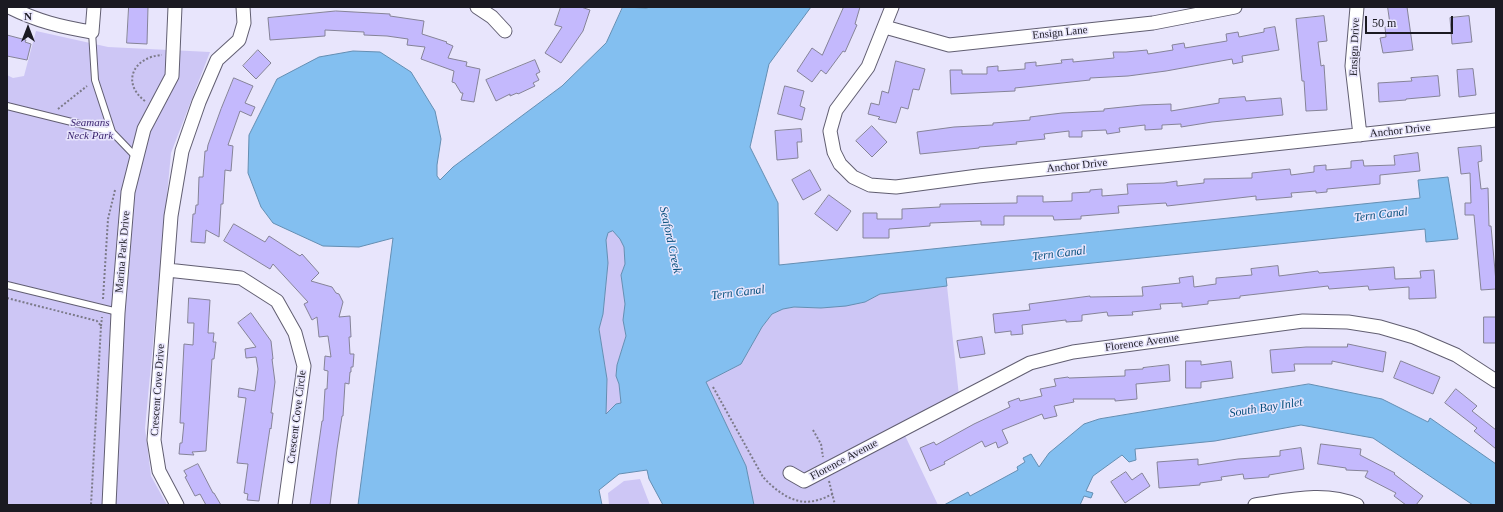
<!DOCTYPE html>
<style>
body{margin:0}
#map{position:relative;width:1503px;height:512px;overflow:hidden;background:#e8e5fc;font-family:"Times New Roman",serif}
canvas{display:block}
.frame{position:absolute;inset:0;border:8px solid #1b1a22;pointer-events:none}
.north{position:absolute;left:8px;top:8px;width:40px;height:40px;-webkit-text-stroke:3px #e8e5fc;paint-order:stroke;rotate:0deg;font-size:11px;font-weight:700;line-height:16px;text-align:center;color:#1b1a22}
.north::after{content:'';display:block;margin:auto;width:14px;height:18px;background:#1b1a22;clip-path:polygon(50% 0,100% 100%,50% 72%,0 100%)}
.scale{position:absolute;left:1365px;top:16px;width:88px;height:18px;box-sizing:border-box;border:2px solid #1b1a22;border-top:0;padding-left:5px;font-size:12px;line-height:14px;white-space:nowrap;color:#1b1a22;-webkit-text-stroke:3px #e8e5fc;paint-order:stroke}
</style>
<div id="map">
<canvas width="1503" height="512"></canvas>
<div class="frame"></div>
<div class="north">N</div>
<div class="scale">50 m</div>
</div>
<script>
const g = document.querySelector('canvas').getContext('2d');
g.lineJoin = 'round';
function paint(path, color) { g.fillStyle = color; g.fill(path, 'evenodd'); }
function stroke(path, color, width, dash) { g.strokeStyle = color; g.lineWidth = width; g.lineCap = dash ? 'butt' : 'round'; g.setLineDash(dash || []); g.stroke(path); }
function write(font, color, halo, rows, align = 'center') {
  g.font = font + ' "Times New Roman",serif'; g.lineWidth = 3; g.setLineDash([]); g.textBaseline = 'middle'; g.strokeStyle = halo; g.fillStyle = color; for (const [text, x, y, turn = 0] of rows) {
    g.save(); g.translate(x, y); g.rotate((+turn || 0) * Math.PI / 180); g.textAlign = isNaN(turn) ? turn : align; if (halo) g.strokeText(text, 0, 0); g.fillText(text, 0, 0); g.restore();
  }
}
paint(new Path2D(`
 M36,31L108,47L210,52L171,153L145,428L151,476L167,505H7V75L13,78L24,76Z
 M613,231L620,239L624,247L625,264L621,275L625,304L623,320L626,336L617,365L616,376L619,384L621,403L616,404L605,414L607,379L599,329L603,314L608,263L606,240L608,233Z
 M947,286L959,396L900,425L938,505H754L746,466L706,382L741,364L762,327L772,314L783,309L794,307L821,308L865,302L880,294Z
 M640,479L650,505H609L608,493L624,481Z`), '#cdc6f5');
const water = new Path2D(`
 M623,7L646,8L651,7H811L769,64L750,147L778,203L779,265L1420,198L1418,180L1448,177L1458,239L1426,242L1425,229L946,278L947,286L880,294L865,302L846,306L821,308L794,307L783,309L772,314L762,327L741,364L706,382L746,466L754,505H663L649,479L647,470L619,474L599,490L602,505H358L393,238L359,247L323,246L273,223L261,207L248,173L249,135L277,79L319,57L353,51L380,52L411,72L435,111L441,139L437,165V176L440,180L453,167L562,86L606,43ZM613,231L620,239L624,247L625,264L621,275L625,304L623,320L626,336L617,365L616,376L619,384L621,403L616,404L606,414L607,379L599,329L603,314L608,263L606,240L608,233Z
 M1309,384L1382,399L1428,422L1430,418L1496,464V505H1473L1373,438L1301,425L1215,441L1135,449L1136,460L1129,462L1122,455L1093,476L1086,491L1093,493L1091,498L1084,496L1080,505H944L968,492L970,496L1018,470L1017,467L1025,462L1023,458L1031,454L1039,467L1049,453L1084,424L1099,419Z`);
paint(water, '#83bff0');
stroke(water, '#648eb2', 1);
const building = new Path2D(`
 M129,7H148L147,44L127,43Z
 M561,7H581L590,10L583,31L561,63L545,53L562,27L555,25Z
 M844,7H860L855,24L857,25L845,52L843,51L826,74L821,70L812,82L797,71L812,48L822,55Z
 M1388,7H1407L1413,50L1383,53L1380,38L1386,37L1385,27H1390Z
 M336,11L390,14V16L424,21L422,34L447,42L446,43L453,46L448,58L467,62L466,66L480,69L474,102L461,100L463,93H461L455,83L452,82L454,71L421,59L425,47L407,45L408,39L387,36L364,35V32L325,30V36L270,40L268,18Z
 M1324,16L1327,41L1318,42L1321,66L1324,65L1327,110L1306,111L1304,81H1302L1296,19Z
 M1469,16L1472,42L1452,44L1450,18Z
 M1275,27L1279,50L1242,56L1243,62L1233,64L1232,59L1166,71L1128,76L1090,78V80L1015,88V91L951,94L950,70H962V74H987V67L998,66V71L1025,69V63L1036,62V66L1062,63L1061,60L1073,59V62L1114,58L1113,52H1126L1147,50L1148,54L1173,50L1172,45L1184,43L1185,48L1227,41L1226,34L1238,32L1239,37L1264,32V29Z
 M7,35L26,40L25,42L31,44L27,60L7,56Z
 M258,50L271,63L256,79L243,66Z
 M535,60L540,72L536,74L539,80L533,83L535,86L518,94L517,93L510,96V94L496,101L486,80Z
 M896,61L925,69L919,90L913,89L908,109L901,107L896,123L878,119L880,117L868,114L871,103L879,105L882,91L888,93Z
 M1473,69L1476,95L1459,97L1457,70Z
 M1438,76L1440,96L1406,99V100L1379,102L1378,83L1412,81L1411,78Z
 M234,78L253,86L245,103L255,107L251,116L240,111L228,145L233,146L231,171L225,170L223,204H221L219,237L206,230L205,243L191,242L193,214H195L196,205H198L199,177H203L205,151H207L208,145L221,109Z
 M785,86L804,91L800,106L805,108L802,120L778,114Z
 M1245,97L1246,101L1281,98L1283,115L1212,122L1181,127V124L1162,125V129L1145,130V125L1119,128L1120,132L1107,134L1106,130L1082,131V137H1069V131L1044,134L1045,139L1016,142L1017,144L979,147V148L920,154L917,132L954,127L993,125V123L1030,120V117L1062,113L1104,111V109L1142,105L1171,104V111L1219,103V99Z
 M872,126L887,142L872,157L856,141Z
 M801,129L802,142H797L798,158L777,160L775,131Z
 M1481,146L1482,161L1478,162L1481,189L1488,188L1489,226H1491L1496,282V289L1481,290L1474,215H1465V203H1471L1470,173L1461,174L1458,148Z
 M1418,153L1420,171L1380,175V184L1327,189V192L1316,193V191L1291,193L1292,197L1256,200V196L1167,206L1166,203L1118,206L1119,213L1081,216V219L1054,220L1053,216H1004V225H981V221L930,223V226L889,229V238H863V213H877V219H902V209L940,207V204L1017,203V196H1043V202L1072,201V193L1090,192V190L1102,189V196L1128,194L1127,184L1164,183L1177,181V186L1204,183V179L1252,178V173L1290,169L1291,175L1314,172V166L1326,165V170L1351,168V161L1363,160L1364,166L1395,165L1394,156Z
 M810,170L821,190L803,200L792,180Z
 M829,195L851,211L837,231L815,214Z
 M234,224L265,242L269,236L300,256L302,254L319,273L311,281L332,287L336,293L339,294L343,302L339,317L350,316L351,337H349L350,354H354L353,367H351V372H350L349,384L345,383L343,416H342L337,449L330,505H310L322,421H323L325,389H327L328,371L324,370L325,356L331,357L328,336L319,337L317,317L312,320L304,304L308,302L273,264L270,269L224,241Z
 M1278,266L1279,276L1318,271L1319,273L1394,267L1395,279L1421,278L1420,271L1434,270L1436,298L1409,299V287L1369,290L1368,286L1329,289L1328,286L1240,296V298L1208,301V304L1182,307V303L1160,304L1161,309L1132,312L1133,315L1108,316L1107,312L1082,315V321L1066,322V320L1022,325L1023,334L1011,335V331L995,333L993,314L1030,310L1029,304L1090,296V297L1143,296L1142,287L1180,283L1179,278L1193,276L1194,287L1216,284V278L1252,275L1251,269Z
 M189,298L210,300L208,333H214L213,342H216L214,359H212L206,451L192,452L194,455L179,454L180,443H182L184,423H180L184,344L193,345L194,323H188Z
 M251,313L271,341L273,359H272L275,382L271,413H273L271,429L270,428L259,501L247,500L248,494L244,493L248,464L237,463L246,398L238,397L239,388L255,391L258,369L256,357L246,358L245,349L256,347L238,323Z
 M1484,317H1496V343H1484Z
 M982,337L985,354L960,358L957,341Z
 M1348,344L1386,352L1383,372L1332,361V364H1294L1295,371L1272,373L1270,350L1306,347H1347Z
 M1186,361H1201V365L1231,361L1233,378L1201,382V388H1186Z
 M1401,361L1440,377L1433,394L1394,378Z
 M1169,365L1170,381L1136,384L1137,399L1115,401V399H1073L1074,402L1054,406L1057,416L1044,419L1042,414L1002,430L1008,443L998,448L996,442L985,447L982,441L944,462L945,464L930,471L920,448L934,442L936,445L974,424L1010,407L1008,402L1019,398L1020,401L1042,396L1040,389L1056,386L1054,379L1068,377L1069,378L1125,376V370L1143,369V368Z
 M1456,389L1477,406L1472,411L1496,430V449L1474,431L1477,428L1445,403Z
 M1321,444L1361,449L1360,455L1395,473L1394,474L1423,496L1416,505H1406L1394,496L1396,493L1365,477L1368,471L1346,470V468L1318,464Z
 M1301,448L1304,469L1269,475V477L1244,479L1243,474L1221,477L1222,480L1200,483V485L1159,488L1157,462L1198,459V465L1238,459L1280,456V451Z
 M198,464L213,493H214L221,505H206L200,494L195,496L185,477L187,476L184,471Z
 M1126,472L1132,480L1142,473L1150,486L1125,503L1111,482Z`);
paint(building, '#c4b9fd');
stroke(building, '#858397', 1);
const lane = new Path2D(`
 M92,32L95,80L112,132L136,157
 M7,106L112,132
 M7,285L118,312`);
const street = new Path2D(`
 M9,7C37,21 61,27 92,32L94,7
 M477,7L492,17L505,31
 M892,7L868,67L836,110L830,131L834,152L840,164L853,177L870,185L896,187L978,176L1496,120
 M1357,7L1352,66L1360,135
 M885,27L949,45L1153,23L1235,7
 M167,270L241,278L277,301L295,333L304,366L285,505
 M790,473L804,481L1030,363L1073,352L1303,321L1348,322L1380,327L1414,337L1456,355L1496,381
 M109,505L118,313L128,192L144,129L172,76L175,7
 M177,505L159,471L154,440L171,216L182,151L199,102L217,60L239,40L244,23L243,7
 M1255,505C1289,500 1325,491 1357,505`);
stroke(lane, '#615e71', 8);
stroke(street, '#615e71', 15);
stroke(new Path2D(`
 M145,101C121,83 133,57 162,55
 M58,109L87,86
 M7,298L97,321L101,326L91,505
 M103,299L108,219L115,190
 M101,326L102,317
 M713,387L763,477C777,492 796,507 818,500C823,499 828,496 833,494
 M813,430L821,444L823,457
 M829,481L835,505`), '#7c7a89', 2, [2, 2]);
stroke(lane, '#fff', 6);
stroke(street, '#fff', 13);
write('11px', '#1b1a22', '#e8e5fc', [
 ["Ensign Lane",1060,33,-6],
 ["Ensign Drive",1355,47,-88],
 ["Anchor Drive",1400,131,-6],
 ["Anchor Drive",1077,166,-6],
 ["Marina Park Drive",123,252,-85],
 ["Florence Avenue",1142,343,-8],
 ["Crescent Cove Drive",158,390,-86],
 ["Crescent Cove Circle",297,417,-83],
 ["Florence Avenue",844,460,-28]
]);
write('italic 11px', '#361f6b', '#e8e5fc', [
 ["Seamans",90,123],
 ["Neck Park",90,136]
]);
write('italic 12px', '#054e7c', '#e8e5fc', [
 ["Tern Canal",1381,215,-7],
 ["Seaford Creek",670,240,78],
 ["Tern Canal",1059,254,-7],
 ["Tern Canal",738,293,-7],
 ["South Bay Inlet",1266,408,-9]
]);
</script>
